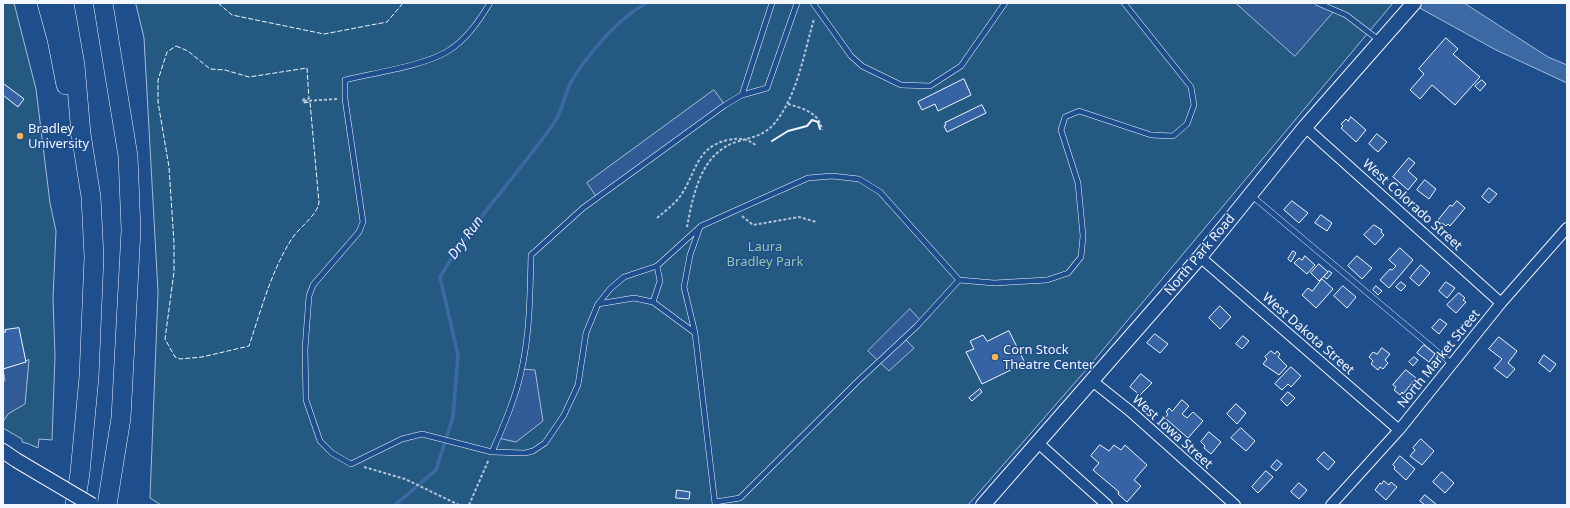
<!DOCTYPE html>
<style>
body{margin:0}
#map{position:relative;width:1570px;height:508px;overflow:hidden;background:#1f4e8c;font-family:"Noto Sans",sans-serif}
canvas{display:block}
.frame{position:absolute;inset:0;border:4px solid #f2f6ff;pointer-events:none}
</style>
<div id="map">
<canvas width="1570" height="508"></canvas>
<div class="frame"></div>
</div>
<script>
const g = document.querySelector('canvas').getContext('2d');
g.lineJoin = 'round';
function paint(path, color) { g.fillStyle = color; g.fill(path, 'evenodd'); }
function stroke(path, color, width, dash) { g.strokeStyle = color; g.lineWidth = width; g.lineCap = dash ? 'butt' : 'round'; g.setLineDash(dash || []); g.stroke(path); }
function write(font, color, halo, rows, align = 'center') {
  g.font = font + ' "Noto Sans",sans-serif'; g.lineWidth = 3; g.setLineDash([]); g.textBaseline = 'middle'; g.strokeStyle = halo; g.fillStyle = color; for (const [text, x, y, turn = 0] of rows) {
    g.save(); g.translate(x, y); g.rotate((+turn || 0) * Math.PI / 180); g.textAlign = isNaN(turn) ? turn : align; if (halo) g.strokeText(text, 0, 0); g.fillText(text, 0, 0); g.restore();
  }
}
const green = new Path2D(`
 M3,3H14L36,89L50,203L56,231L53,298L55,356L52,440L39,439L38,448L29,444L22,442V439L3,428Z
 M136,3H1393L1086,370L968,505H161L150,498L158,292L144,38Z`);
paint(green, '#245a82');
stroke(green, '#a8bbd7', 1);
const parking = new Path2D(`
 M1236,3H1318L1335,10L1295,56Z
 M714,90L725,105L597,198L587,183Z
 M910,309L921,321L904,338L914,348L889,371L868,351Z
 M29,360L25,404L8,414L3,422V382L5,381L3,369Z
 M522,369L535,370L543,421L516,442L498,438Z`);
paint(parking, '#305b95');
stroke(parking, '#a8bbd7', 1);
const water = new Path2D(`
 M1411,3H1464L1548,57L1567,65V83L1496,50Z`);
paint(water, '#3b69a3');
stroke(water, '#a8bbd7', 1);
stroke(new Path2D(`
 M395,505L436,470L453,417L458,355L440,277C472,222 517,176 554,123C562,112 564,97 570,84C586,56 618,18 647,3`), '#3b69a3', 3.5);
const building = new Path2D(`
 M1446,38L1458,49L1453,54L1480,77L1455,105L1432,85L1420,99L1410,90L1424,74L1419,69Z
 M964,79L971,95L938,111L935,104L922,110L918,102Z
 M1482,80L1486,84L1480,91L1475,86Z
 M4,84L24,99L18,107L3,95Z
 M982,105L986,113L947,132L944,126L946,125L945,123Z
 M1351,117L1366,130L1356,142L1341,128L1343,126L1341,124L1346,119L1348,121Z
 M1377,134L1387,142L1378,152L1369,144Z
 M1409,158L1415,163L1408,171L1417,179L1408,190L1393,177Z
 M1425,180L1436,189L1429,199L1417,190Z
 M1489,188L1497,194L1489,203L1482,197Z
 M1292,201L1308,213L1299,223L1284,210Z
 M1457,201L1465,208L1450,226L1448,224L1446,226L1438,220L1450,205L1452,206Z
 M1321,215L1332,223L1327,231L1315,223Z
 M1374,225L1382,230L1381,232L1384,235L1375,245L1364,235Z
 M1400,248L1413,260L1389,288L1380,280L1390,269L1392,270L1396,266L1389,260Z
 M1293,251L1296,253L1291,262L1288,259Z
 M1305,256L1315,265L1307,274L1294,263L1299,258L1302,260Z
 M1357,256L1372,268L1362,279L1348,266Z
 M1319,264L1328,272L1319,281L1311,273Z
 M1421,265L1430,273L1419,286L1410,278Z
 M1329,271L1332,273L1327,279L1324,277Z
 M1322,279L1333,289L1316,308L1302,295L1308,288L1312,291Z
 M1401,282L1406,286L1401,291L1396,287Z
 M1446,282L1455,288L1447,298L1439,291Z
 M1343,286L1356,297L1347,308L1334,296Z
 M1376,286L1382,291L1378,295L1373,290Z
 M1459,293L1465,298L1463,300L1466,302L1456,313L1447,305Z
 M1220,306L1231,317L1220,329L1209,318Z
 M1440,319L1447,324L1439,334L1432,328Z
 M19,328L26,362L3,369V332H6L5,330Z
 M1009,331L1025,363L982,384L966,352L974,349L970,341L983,335L987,341Z
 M1155,334L1168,344L1160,353L1147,343Z
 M1243,336L1249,341L1242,349L1236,344Z
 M1499,337L1517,351L1508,363L1515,369L1507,378L1494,368L1502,359L1489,349Z
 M1424,345L1435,354L1429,362L1417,353Z
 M1382,348L1390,354L1385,360L1388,363L1383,369L1380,367L1378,370L1371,364L1373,361L1369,357L1373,352L1377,354Z
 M1271,351L1275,354L1277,351L1280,354L1278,357L1287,366L1279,375L1263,364L1267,359L1265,357Z
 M1544,355L1556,364L1550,372L1539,363Z
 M1414,357L1418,360L1413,366L1409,362Z
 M1291,367L1301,376L1291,387L1288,384L1282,390L1275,384Z
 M1406,370L1416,378L1403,394L1402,392L1400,395L1394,390L1396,387L1393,385Z
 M1141,374L1152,383L1140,395L1130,387Z
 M980,389L982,392L972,401L969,398Z
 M1288,392L1295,398L1287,406L1281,400Z
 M1182,400L1189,406L1182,414L1187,418L1193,412L1203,421L1188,438L1165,418L1168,414L1166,412L1169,408L1172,411Z
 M1236,404L1246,413L1237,424L1227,414Z
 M1241,428L1255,441L1246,451L1231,438Z
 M1209,432L1221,442L1211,454L1204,448L1205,446L1201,442Z
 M1421,439L1434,451L1422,465L1410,456L1415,450L1413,448Z
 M1100,445L1109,451L1114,445L1121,450L1125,445L1147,465L1134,480L1141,486L1127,502L1118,494L1119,492L1093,470L1099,463L1091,456Z
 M1324,452L1335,462L1328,470L1317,460Z
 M1400,456L1415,469L1406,480L1394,469L1395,467L1393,465Z
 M1277,460L1282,464L1276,471L1271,467Z
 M1266,471L1273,477L1258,493L1252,487Z
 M1442,472L1454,483L1445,493L1433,482Z
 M1384,481L1389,485L1391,482L1397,487L1386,500L1375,490L1380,483L1381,484Z
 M1299,483L1307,490L1299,499L1291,492Z
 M677,490L690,492L689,499L676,498Z
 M1425,495L1437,505H1425L1420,501Z`);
paint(building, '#3563a3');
stroke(building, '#f2f6ff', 1);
const lane = new Path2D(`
 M490,3C479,21 466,40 448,51C424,66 373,73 345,80V99L363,222L359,232L313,285L309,296L305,349L306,400L320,441L332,453L351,464L402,439L422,434L492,452L525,453L533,451L545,443L564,415L578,385L586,333L598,304L610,289L624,277L657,266L701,226L808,178L832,176L859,179L880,192L959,280L994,283L1047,280L1068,273L1081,257L1083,236L1078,183L1061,130L1065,117L1079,111L1151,135L1173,136L1187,124L1194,105L1191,87L1124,3
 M813,3L851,56L862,66L901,85L930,86L961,66L1005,3
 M1318,3L1346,15L1380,41
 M742,95L772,3
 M1251,195L1452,364
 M700,227L690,255L684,287L695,333L715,504
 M653,302L660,281L657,266
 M598,304L634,298L653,302L695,333
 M492,452C504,425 516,397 522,368C530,331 530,293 531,255L583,208L725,105L742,95L767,88L797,3
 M715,502L740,498L858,381L917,326L959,280`);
const street = new Path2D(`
 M1305,127L1501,303
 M1200,257L1399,430
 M1091,380L1130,411L1235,505
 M1037,442L1107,505
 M1331,505L1399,430L1501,303L1567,228`);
const secondary = new Path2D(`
 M3,451L16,460
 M983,505L1200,257L1305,127L1414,3`);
const highway = new Path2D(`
 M47,3L57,39L66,85
 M64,3L75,65L81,134L91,197L94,257L89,377L80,473L75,505
 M103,3L128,156L131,230L121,418L107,505`);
stroke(lane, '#f2f6ff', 6);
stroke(street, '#f2f6ff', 12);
stroke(secondary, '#f2f6ff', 16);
stroke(highway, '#f2f6ff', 20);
stroke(new Path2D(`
 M304,101L338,99
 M788,104C802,108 820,113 822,130
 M742,216L753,225L799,217L816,222
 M657,218C664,212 672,206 678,199C696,177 694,147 728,140C741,137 747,139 757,146
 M687,227C693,196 700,154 736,142C751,137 762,137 774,124C797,97 804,53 814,19
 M364,467L405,479L459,505
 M469,505L489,459`), '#b3c4dc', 2, [3, 2]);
stroke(lane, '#1f4e8c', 5);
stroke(street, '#1f4e8c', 10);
stroke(secondary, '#1f4e8c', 14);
stroke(highway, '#1f4e8c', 19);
const secondaryBridge = new Path2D(`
 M16,460L92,505`);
stroke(secondaryBridge, '#f2f6ff', 16, []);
stroke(secondaryBridge, '#1f4e8c', 14);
stroke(new Path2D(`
 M218,3L232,15L324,34L387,22L403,3
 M176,46L188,51L210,69L225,70L249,77L307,68L309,99H303V103L310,102L319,203C316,217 298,228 291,240C271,272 261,310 249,346L202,357L180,359L175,357L165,339L174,272V243L169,167L158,102V80L167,52Z`), '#f2f6ff', 1, [5, 2]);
stroke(new Path2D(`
 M772,141L788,131L807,126L812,120L818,122L820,129`), '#f2f6ff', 2);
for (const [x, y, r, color] of [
 [20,136,4,"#ffb74d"],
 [995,357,4,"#ffb74d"]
]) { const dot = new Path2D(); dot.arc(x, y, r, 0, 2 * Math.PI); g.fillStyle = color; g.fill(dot); stroke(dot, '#1f4e8c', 1.5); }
write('13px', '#f2f6ff', '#1f4e8c', [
 ["Bradley",28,129],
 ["University",28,144],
 ["Corn Stock",1003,350],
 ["Theatre Center",1003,365]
], 'left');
write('13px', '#f2f6ff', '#1f4e8c', [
 ["West Colorado Street",1412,205,42],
 ["North Park Road",1200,255,-50],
 ["West Dakota Street",1308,334,41],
 ["North Market Street",1439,359,-51],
 ["West Iowa Street",1172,432,42]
]);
write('13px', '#97c8a6', '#1f4e8c', [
 ["Laura",765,247],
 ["Bradley Park",765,262]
]);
write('italic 14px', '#f2f6ff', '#1f4e8c', [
 ["Dry Run",466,238,-54]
]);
</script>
